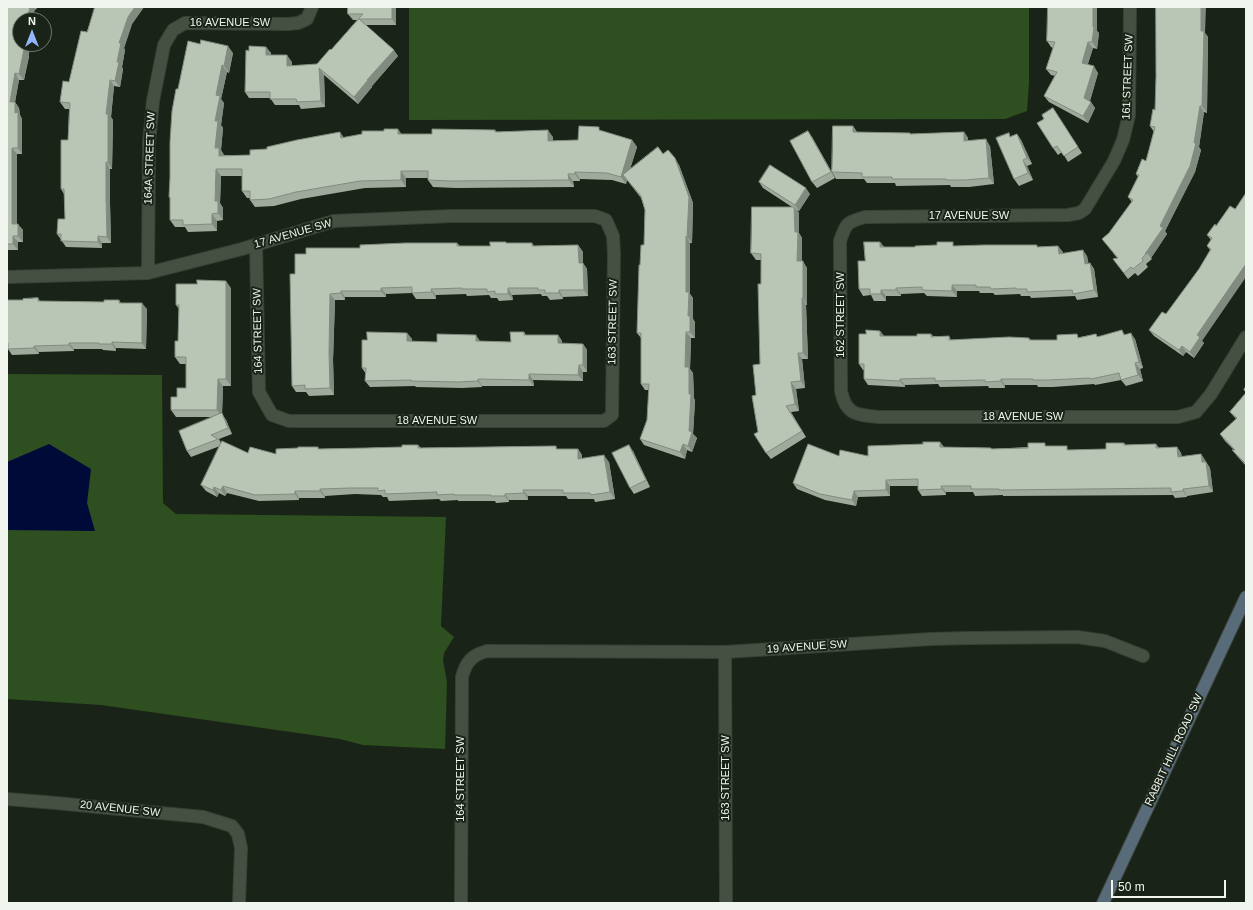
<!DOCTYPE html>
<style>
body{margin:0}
#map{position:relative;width:1253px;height:910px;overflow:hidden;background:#1a2317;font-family:Arial,sans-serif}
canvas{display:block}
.frame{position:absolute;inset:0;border:8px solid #f0f6ed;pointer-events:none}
.north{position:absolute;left:12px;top:12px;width:40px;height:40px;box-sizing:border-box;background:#1a2317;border:1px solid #70776d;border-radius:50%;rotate:0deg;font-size:11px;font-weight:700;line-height:16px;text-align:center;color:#f0f6ed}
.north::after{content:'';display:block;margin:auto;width:14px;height:18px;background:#92b7fd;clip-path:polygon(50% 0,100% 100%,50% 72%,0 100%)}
.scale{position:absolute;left:1111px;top:880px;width:115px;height:18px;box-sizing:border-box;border:2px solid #f0f6ed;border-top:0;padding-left:5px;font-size:12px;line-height:14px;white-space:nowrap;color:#f0f6ed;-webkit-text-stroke:3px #1a2317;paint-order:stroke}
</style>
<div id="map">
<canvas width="1253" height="910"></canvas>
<div class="frame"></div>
<div class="north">N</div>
<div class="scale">50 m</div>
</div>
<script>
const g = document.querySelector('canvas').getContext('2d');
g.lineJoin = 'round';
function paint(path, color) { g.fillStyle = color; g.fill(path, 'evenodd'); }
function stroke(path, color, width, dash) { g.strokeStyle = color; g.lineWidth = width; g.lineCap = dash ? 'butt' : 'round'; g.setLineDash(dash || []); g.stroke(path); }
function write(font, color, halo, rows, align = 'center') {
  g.font = font + ' Arial,sans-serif'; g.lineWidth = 4; g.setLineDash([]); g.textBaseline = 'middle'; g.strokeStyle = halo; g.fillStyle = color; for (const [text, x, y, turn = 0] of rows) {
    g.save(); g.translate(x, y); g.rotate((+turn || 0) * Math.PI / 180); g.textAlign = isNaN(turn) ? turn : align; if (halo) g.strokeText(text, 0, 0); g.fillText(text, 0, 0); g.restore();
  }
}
paint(new Path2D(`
 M409,7H1029V83L1027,111L1005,119L409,120Z
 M7,374L162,375L163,503L176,514L446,517L441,626L454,637L444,653L443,660L447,682L445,749L363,745L340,739L101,705L7,699Z`), '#2e4f1f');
paint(new Path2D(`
 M49,444L91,469L87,503L95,531L7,530V462Z`), '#000a38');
const minor = new Path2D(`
 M1130,7L1129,115L1123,140L1114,161L1085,209L1079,213L1068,215L865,217C847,222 846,223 840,241L841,391C846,415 857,415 879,417H1178L1196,412L1211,394L1246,337
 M148,273L149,143L153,101L164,45L173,30L185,23L288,24L298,23L307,19L312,7
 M7,277L148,273L242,249L334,221L452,216H595L606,220L613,236L614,254L612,415L604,421H289L272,415L259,392L256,245
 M725,652L726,903
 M7,799L56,803L203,817L232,826L238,834L241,848L239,903
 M461,903L462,677C466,662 472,655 487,651L725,652L931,639L969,638L1077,637L1105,641L1143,656`);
const secondary = new Path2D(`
 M1103,903L1246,597`);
stroke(minor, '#393f36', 14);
stroke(secondary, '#393f36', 14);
stroke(minor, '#465042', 12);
stroke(secondary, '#586b79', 12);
paint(new Path2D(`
 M7,7H37L36,10L35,9L20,20L29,57L24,80H19L15,102L19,108L20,115L22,119V154H17L16,214L17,224L23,230V242H18V250H7Z
 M95,7H144L132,24L124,48L125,50L122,67L123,69L120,87L114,86L111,117L113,120L112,169H110V204L111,243H102V248L66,247L57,234L65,219L64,194L61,189L68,140L69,109H65L60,102L69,82L87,32Z
 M396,7V25H366L398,56L372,86V87L358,104L324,75L325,107L301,109L299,105H275L270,98H249L245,92L249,51L266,47L271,53V55L292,62V66L317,64L331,50L357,20H353L348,14Z
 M1048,7H1097V31L1099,33L1097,49L1093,48L1088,64L1098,73L1090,101L1095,108L1088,123L1049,102L1044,96L1055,76L1051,75L1046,69L1053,48L1051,47L1047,41Z
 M1205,33L1208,37L1207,113L1204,112L1199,147L1201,150L1195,172L1165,231L1167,234L1151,258L1152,259L1146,264L1148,267L1138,276L1135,273L1128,279L1113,259L1117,258L1107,245L1102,239L1109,233L1132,202L1128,197L1138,177L1136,174L1146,161L1154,132L1150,126L1155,110Z
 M233,53L229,73L227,72L221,99L224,103L221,125L223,128L221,150L224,155H250L267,149L344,137L402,134H432L495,130L497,132L553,137V141L578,140L602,131L632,140L637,147L630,169L663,154L679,165L693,203L692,243H690V294L693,298V319L695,322V338H691L690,369L693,373L694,398L695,401L693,434L697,438L692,452L687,450L685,459L644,445L640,439L647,420L649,390H645L641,384V338L637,333L640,265L644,245L645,210L641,198L627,180L626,184L612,180L580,179V181H573L574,187L456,188L433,187L428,180V178H406V187L365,188L301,199L274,206L255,207L250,200V198H247L242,191V176H221L220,203L223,208V220L217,221V231L188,232L185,227H175L170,220V199L169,197L178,89Z
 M1053,108L1082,153L1068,162L1062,152L1058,155L1053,148L1044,119Z
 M853,126L857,132L911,134L964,132L968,138V141L990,146L994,184L969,187H951L950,185L896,186L895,183H867L864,179H836L832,172Z
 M1017,134L1021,140L1032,164L1027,166L1033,180L1019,186L1014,179L1011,136Z
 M812,137L835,178L817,188L812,182Z
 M759,182L810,194L799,211L797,210L799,213V233L802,238V261L807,268V305H806L808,359H802L805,388L796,389L799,411L791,412L806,437L771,459L766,453L758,432L756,395L760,364L761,260H756L751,253L792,207L763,188Z
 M1235,209L1202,341L1204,343L1194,358L1186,352L1183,356L1154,336L1149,330L1166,314L1199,269L1210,250L1207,246L1211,240L1207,235L1216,226Z
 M880,242L884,247H915L956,246L1038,247L1058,246L1063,253L1087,256L1088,263H1090L1094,269L1098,297L1077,300L1075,296L1031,298L1030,296H1021L1020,294L995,295L993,293H980L979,291H957V297L927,296L924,293L901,294V296H886V301H874L871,295L863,296L859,289L865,261Z
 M457,243L460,246H490L507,243H532L534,246L578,245L583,252V263L587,269L588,296L563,297V299L550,300L547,296H542L541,294L512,295L513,300L499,301L497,298H491L489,295L467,296L466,294L436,295V299H416L412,293L386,294V297H345V300H335L333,360L334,395L309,396L306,392H296L292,386L295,274L306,254L360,248Z
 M231,288V386H223L222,414L226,420L232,434L219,439L221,443L248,453L276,454L298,448L318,447L319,449L367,448L402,447L418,445L421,448L556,446L557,449H578L582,455V459L609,462L615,499L595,502L594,499H568L566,496H528V500H509V502L496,503L495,501H458V500L441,501L439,499L389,501L387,497H383L381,495L355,494L325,496V498H299V500L259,501L227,493L225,496L219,493L217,497L206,491L201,485L220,446L191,457L187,451L212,417H176L171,410L177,397L186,388V364H180L175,357L178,341L179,309L176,305Z
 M38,298L40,301L104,302L119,300L121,303L147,309L146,349L116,348V351L103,350L102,349H74V351L39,352V354L12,355L8,349H7V300H23Z
 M880,331L884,336H917L931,334L933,336H949L951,340L1029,338L1031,340H1057L1080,337L1096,334L1098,337L1125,334L1135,339L1143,368L1140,369L1143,381L1126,386L1121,380L1095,385L1094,384L1053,387H1038L1037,385H1005V388H989L988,386L940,387L938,384L905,385V387L868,385L864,379V370H863L859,364L866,334Z
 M524,332L526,335H558L562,341V344H583L587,350V372H583V381L533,380L534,386H482V387L462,388L416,387L415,386L370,387L365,381L366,374L362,368L367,340L407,333L412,339V342H437L480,341L511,342Z
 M1246,386V466L1237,456L1232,450H1234L1225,441L1220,434L1236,419L1230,412L1246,393L1244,390Z
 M940,442L944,447L991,448L992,449L1047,446L1070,450L1106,449L1124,443L1126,445L1156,444L1159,448L1177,447L1181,453L1182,457L1201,454L1210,468L1213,492L1187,496V497L1175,498L1173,495L1003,496V495L975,496L973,492H946V495L922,496L918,490V486H890V496L858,497L856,506L825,500L797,489L793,483L868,456L923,444Z
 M633,451L650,487L634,494L630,488Z`), '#a0aa9c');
paint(new Path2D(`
 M30,7H34L35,9L33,20H27Z
 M135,7H144L132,24L124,48L125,50L122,67L123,69L120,87L115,81L119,43L128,17Z
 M392,7H396V25L392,19Z
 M1093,7H1097V31L1099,33L1097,49L1092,42Z
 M1201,7H1206L1205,33L1208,37L1207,113L1202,106L1201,31Z
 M1088,42L1093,48L1086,69L1082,63Z
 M25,44H31L24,80L19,74Z
 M228,46L233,53L229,73L224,66Z
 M266,47L271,53L270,62L266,55Z
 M394,50L398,56L372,86V87L358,104L354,97L367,80Z
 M287,55L292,62V72L287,66Z
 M222,65L227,72L221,99L224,103L221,125L223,128L221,150L224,155L219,156L215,148L216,95Z
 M1094,66L1098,73L1089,104L1084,98Z
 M319,68L324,75L325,107L321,101Z
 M15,73L19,80L15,102L19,108L20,115L22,119V154L18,148L15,113L10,102Z
 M110,80L114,86L111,117L113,120L112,169L108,163L106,114Z
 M1091,102L1095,108L1088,123L1083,116Z
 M1200,106L1204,112L1199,147L1201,150L1195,172L1165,231L1167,234L1151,258L1147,253L1145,254L1194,143Z
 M853,126L857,133L853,132Z
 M398,129L403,136L398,134Z
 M548,130L553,137V148L548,141Z
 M808,131L812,137L835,178L831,172Z
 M340,132L345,139L341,138Z
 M964,132L968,138V148L964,141Z
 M1017,134L1021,140L1032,164L1027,158Z
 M986,139L990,146L994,184L989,178Z
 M632,140L637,147L627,179L623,175L627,180L626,184L621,177Z
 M12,148L17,154V230L12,224Z
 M675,158L679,165L693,203L692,243L687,237Z
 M1023,160L1027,166L1033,180L1028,173Z
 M106,162L110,169V204L111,243L107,237L106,198Z
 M216,169L221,176L220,203L223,208V220L218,213L215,201Z
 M401,171L406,178V187L401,180Z
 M575,172L580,179V181L575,174Z
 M568,174L573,181L574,187L569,180Z
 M806,188L810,194L799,211L795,205Z
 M794,207L799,213V233L802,238V268L797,261L795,232Z
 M212,214L217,221V231L212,224Z
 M18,224L23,230V242L18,236Z
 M13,236L18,242V250L13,244Z
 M98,236L102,243V248L98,242Z
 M686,236L690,243V294L693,298V319L695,322V338L690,332L688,316L686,292Z
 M880,242L885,248L880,247Z
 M578,245L583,252V269L579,263Z
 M1058,246L1063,252V260L1059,254Z
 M1083,250L1087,256L1090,270L1085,264Z
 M803,261L807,268V305L803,298Z
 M583,263L587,269L588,296L584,290Z
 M1090,263L1094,269L1098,297L1094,290Z
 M1246,264V277L1202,341L1204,343L1194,358L1190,352L1197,335Z
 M226,281L231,288V386L226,379Z
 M952,285L957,291V297L952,291Z
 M381,288L386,294V297L381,291Z
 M508,288L512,295L513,300L508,294Z
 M896,288L901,294V296L896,290Z
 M431,289L436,295V299L432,292Z
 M559,290L563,297V299L559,293Z
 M881,290L886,296V301L881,294Z
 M341,291L345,297V300L341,293Z
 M330,294L335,300L333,360L334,395L330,388L329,353Z
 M802,298L806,305L808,359L803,353Z
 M142,303L147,309L146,349L142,343Z
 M880,331L885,337L880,336Z
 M686,332L691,338L690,369L693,373L694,398L695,401L693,434L697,438L692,452L688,446L689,394L685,367Z
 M407,333L412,339V348L407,341Z
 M1131,333L1135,339L1143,368L1139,362Z
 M476,335L480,341V348L476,341Z
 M558,335L562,341V350L558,343Z
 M112,342L116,348V351L112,344Z
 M69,343L74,349V351L69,345Z
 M583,344L587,350V372L583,365Z
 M34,346L39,352V354L34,348Z
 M1182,346L1186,352L1183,356L1179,350Z
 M798,353L802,359L805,388L801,381Z
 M1135,363L1140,369L1143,381L1138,375Z
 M579,365L583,372V381L578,375Z
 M529,374L533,380L534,386L529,380Z
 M218,379L223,386L222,414L226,420L232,434L228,428L222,417L217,410Z
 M478,379L482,386V387L478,381Z
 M900,379L905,385V387L900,381Z
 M1001,379L1005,385V388L1001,381Z
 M791,382L796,389L799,411L795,404Z
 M940,442L944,448L940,447Z
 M683,444L687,450L685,459L680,452Z
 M629,445L633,451L650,487L646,480Z
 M1177,447L1181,453L1182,464L1178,457Z
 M578,449L582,455V466L578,459Z
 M1201,454L1210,468L1213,492L1209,486L1202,462Z
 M604,455L609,462L615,499L610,492Z
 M886,480L890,486V496L886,490Z
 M223,486L227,493L225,496L221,490Z
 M941,486L946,492V495L942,489Z
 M214,487L219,493L217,497L213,490Z
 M320,489L325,496V498L320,491Z
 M1183,489L1187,496V497L1183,491Z
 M523,490L528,496V500L524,493Z
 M295,491L299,498V500L295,494Z
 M854,491L858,497L856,506L852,500Z
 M505,494L509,500V502L505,496Z`), '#828b7f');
const building = new Path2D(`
 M7,7H30L27,20H20V44H25L19,74L15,73L10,102H15V113L18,112V148H12V224H18V236H13V244H7Z
 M95,7H135L128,17L119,43H121L117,62H119L115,81L110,80L106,114H108V163L106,162V198L107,237L98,236V242L61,241V234H57L58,219H65L64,189H61V140H68L70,103L60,102L63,81L69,82L81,31L87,32Z
 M348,7H392V19H359L394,50L367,80H368L354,97L319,68L321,101L297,102L296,99H270V92H245L246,50L249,51V46L266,47V55H287V66L317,64L330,49L331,50L363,14H348Z
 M1048,7H1093V27H1094L1092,42H1088L1082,63L1094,66L1084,98L1091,102L1083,116L1044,96L1057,72L1046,69L1055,42L1047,41Z
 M1156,7H1201V31H1204L1202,106H1200L1194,143H1196L1190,166L1160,226L1163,228L1145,254L1147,253L1142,258L1143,261L1133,269L1131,267L1124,273L1113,259L1118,258L1102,239L1109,233L1133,200L1128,197L1139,175L1136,174L1142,159L1146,161L1155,127L1150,126L1153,109L1155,110L1156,77Z
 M201,40L228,46L224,66L222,65L216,95L220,96L215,121H218L215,148H219V156L250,155V150L267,149V147L297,140L340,132L341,138L362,134V131H384V129H398V134H432V129L495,130V132L548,130V141L578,140L579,126L599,127V130L632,140L621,177L607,173L575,172V174H568L569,180L451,181L428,180V171H401V180L360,181L296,192L269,199L250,200V191H242V169H216L215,201H218V213L212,214V224L183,225V220H170V197H169L170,177V142L172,111L176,89H178L188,41L200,44Z
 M1053,108L1078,147L1064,156L1057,146L1053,148L1037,123L1044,119L1042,115Z
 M833,126H853V132L910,133V134L964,132V141L986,139L989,178L965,180H946V179H892V177H862V173L832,172Z
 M808,131L831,172L812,182L790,141Z
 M1009,133L1010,137L1017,134L1027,158L1023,160L1028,173L1014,179L996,138Z
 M658,147L663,154L668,150L675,158L689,197L687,237L686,236V292H689L688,316H690V332H686L685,367H689V394H691L689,431L692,432L688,446L683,444L680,452L640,439L647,420L649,384H641V333H637L639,265H640L641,245H644L645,210L641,196L623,175Z
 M770,165L806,188L795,205L759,182Z
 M1246,193V264L1197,335L1200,337L1190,352L1182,346L1179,350L1149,330L1162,312L1166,314L1199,269L1211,249L1207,246L1212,238L1207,235L1215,224L1216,226L1230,206L1235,209Z
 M752,207H794L795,232H798L797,261H803V298H802L803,353H798L801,381L791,382L795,404L786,406L802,431L766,453L754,434L758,432L752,396L756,395L753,365L760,364L758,284H761V254L751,253Z
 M490,242H506V243H532V246L578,245L579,263H583L584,290H559V293H545V290H538V288H508V294H495V291L487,292V289H462V288L431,289L432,292L412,293V287L381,288V291H341V293L330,294L329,353L330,388L305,389V385L292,386L290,274H295V254H306V248H360V245L405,243H457V246H490Z
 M864,242H880V247H915V246L937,245V242H953V246L984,245H1037V247L1058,246L1059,254L1083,250L1085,264L1090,263L1094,290L1073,294L1072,290L1027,292V289H1016V288L991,289L990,287H976V285H952V291L922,290V287L896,288V290H881V294H870V289H859L858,261H865Z
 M197,280L226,281V379H218L217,410H171V397H177V388H186V357H175V341H178L179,305H176V284H197Z
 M38,298V301L104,302V300H119V303H142V343L112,342V344H99V343H69V345L34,346V348L8,349V343H7V300H23V299Z
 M866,330L880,331V336H917V334H931V337L949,336V340L1009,337L1029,338V340H1057V335L1077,334L1078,338L1096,334L1097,337L1122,330L1124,335L1131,333L1139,362L1135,363L1138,375L1121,380L1119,373L1091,379L1090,378L1048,380H1033V379H1001V381L985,382V380L935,381V378L900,379V381L864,379V364H859V334H866Z
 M367,332L407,333V341L437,342V334L476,335V341L511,342L510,332H524V335H558V343L583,344V365H579L578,375L529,374V380L478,379V381L458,382L411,381V380L365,381L366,368H362V340H367Z
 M1246,386V392L1244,390Z
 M1246,393V464L1232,450H1235L1220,434L1237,418L1230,412Z
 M222,413L228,428L211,435L218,439L187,451L179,431Z
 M222,441L248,453L250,447L276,454V449L298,448V447H318V449L367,448L402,447V445H418V448L556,446V449H578V459L604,455L610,492L591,495L590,493H563V490H523L524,493L505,494V496H491V495H454V494L437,495V492L385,494V490L378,491V488H350L320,489V491H295V494L255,495L223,486L221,490L214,487L213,490L201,485Z
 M923,442H940V447L991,448V449L1028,448V443H1045V446H1067V450L1106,449V443H1124V445L1156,444V448L1177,447L1178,457L1201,454L1202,462H1206L1209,486L1183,489V491L1171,492V488L999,490V489H971V486H941L942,489L918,490V479L886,480V490L854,491L852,500L820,494L793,483L808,444L839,456L840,450L868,456V446L923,444Z
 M629,445L646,480L630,488L612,453Z`);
paint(building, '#bac6b5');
stroke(building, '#828b7f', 1);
write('11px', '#f0f6ed', '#1a2317', [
 ["16 AVENUE SW",230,23],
 ["161 STREET SW",1128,77,-88],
 ["164A STREET SW",150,158,-88],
 ["17 AVENUE SW",969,216],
 ["17 AVENUE SW",293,234,-16],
 ["162 STREET SW",841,315,-90],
 ["163 STREET SW",613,322,-89],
 ["164 STREET SW",258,331,-91],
 ["18 AVENUE SW",1023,417],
 ["18 AVENUE SW",437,421],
 ["19 AVENUE SW",807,647,-4],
 ["RABBIT HILL ROAD SW",1174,750,-65],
 ["163 STREET SW",726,778,-90],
 ["164 STREET SW",461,779,-90],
 ["20 AVENUE SW",120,809,6]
]);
</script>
